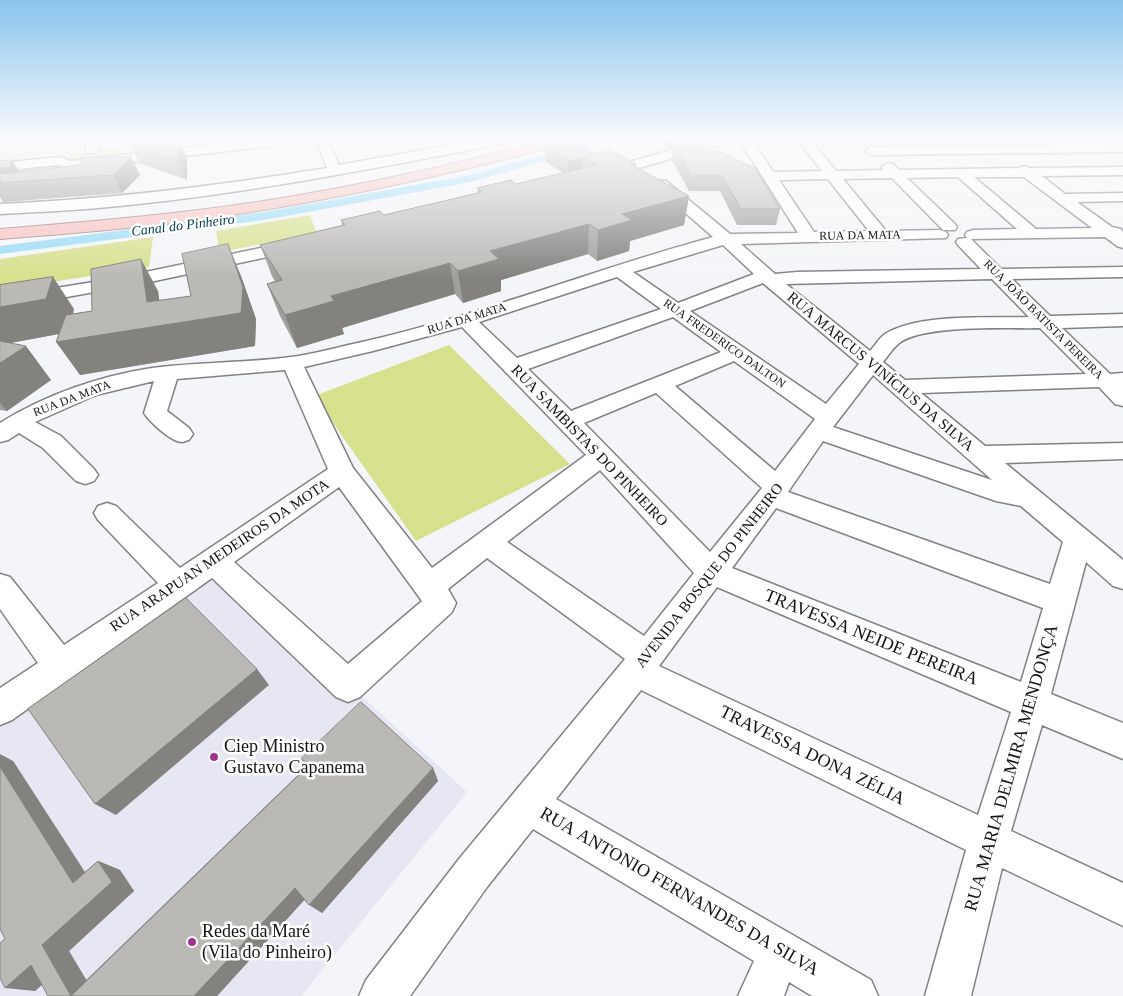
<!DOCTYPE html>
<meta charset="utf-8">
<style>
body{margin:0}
canvas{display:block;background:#f4f5f8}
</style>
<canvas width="1123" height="996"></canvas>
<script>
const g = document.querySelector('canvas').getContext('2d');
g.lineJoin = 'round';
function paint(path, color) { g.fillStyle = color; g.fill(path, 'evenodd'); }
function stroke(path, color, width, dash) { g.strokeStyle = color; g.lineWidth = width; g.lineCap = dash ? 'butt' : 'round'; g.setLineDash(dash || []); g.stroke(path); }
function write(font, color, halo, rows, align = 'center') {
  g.font = font + ' Georgia,serif'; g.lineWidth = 5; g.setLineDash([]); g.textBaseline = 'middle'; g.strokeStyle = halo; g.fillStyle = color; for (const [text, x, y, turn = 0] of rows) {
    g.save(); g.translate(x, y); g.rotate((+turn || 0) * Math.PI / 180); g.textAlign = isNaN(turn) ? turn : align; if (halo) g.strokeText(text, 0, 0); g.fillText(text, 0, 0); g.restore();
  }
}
paint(new Path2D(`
 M11,138H71L62,153L0,160V140Z
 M221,568L467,792L301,996H0V723Z`), '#e6e7f2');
paint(new Path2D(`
 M123,147L120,157L67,163L71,153Z
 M310,215L317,234L219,252L216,231Z
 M153,237L149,267L0,290V259Z
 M449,345L570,464L416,541L314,396Z`), '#d7e08d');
paint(new Path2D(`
 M598,139L603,142L602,144L471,182L264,220L0,254V246L264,212L470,175Z`), '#9adcf5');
const minor = new Path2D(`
 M90,138H102L96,153H86L85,150Z
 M271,138H315L309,142L68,169L58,165L0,171V163L60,157L70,161Z
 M315,138H327L339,165L489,138L512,139L506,143C371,169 236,196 98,208C66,211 33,212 0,214V204C110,199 218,186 327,168Z
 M714,138H736L734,141L607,177H597L595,174L597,171Z
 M738,138H751L773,172L822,171L796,138H809L836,171L884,170L881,167L888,163L893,164L899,170L1018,168L1024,166L1030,168L1123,167V175L1042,176L1065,194L1123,193V201L1077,202L1112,227L1121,229L1123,232V248L1117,246L1105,237L971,239L1001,269L1123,267V277L1012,279L1050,316L1123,314V326L1062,328L1110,374L1123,373V406L1115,404L1099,387L921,393L985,446L1123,443V459L1005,463L1123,560V589L1113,586L1086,562L1051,694L1123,723V759L1042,725L1011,831L1123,883V926L1002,868L971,996H925L966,850L641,690L556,799L871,980L878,996H812L789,982L784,996H738L754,961L533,829L487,887L410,996H359L366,980L459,859L625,659L487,558L448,589L456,603L452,612L360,697L348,702L336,697L212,578L12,720L0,725V688L38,663L0,609V574L10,577L64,645L158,583L98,520L94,513L98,506L107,503L116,506L180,568L328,469L285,370L177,379L167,411L189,428L193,434L189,440C187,440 184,442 182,442C171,442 149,421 144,413L154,381L96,395L35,422L61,436L94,469L98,475L94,481L85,484L76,481L43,448L19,433L8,440L0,442V423C45,395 99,376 152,368C198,362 245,363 291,357C315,354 338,347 362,342C481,315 595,269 713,237L656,187L654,184L656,181H666L730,234L798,233ZM958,177L1017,229L973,230L967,232L965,235L967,238L958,239L956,242L958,245L981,269L797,272L775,274L741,244L946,238L948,235L946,232L940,230L886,231L843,179L892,178L943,230H955L957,227L955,224L907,178ZM974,177H1024L1092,228L1036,229ZM828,179L869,231L814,232L779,180ZM723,245L754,274L678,303L633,272ZM617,277L661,309L517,358L479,322ZM992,279L1029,317C990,318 918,313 885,334C879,338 875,346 870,351L786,284ZM763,283L859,364L826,404L690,311ZM673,317L721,352L571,411L528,369ZM462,327L586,455L432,568L353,468L304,367L373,351ZM1040,328L1086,374L905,380L883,362C888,356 892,349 898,344C921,324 1008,329 1040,328ZM734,361L815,419L775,471L675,386ZM873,375L992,480L833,427ZM656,393L762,488L710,552L584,423ZM823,441L996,501L1021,506L1063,542L1050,584L788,492ZM600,470L694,573L644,636L507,542ZM339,487L422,601L348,664L234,562ZM776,508L1043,608L1021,682L732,568ZM717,587L1011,712L978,815L659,666Z
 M1123,144V152L871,155L865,151L871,147Z
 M299,240L305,241L307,245L305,249L150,282L0,309V297L112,279Z`);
const highway = new Path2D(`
 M555,138H578L577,141C461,172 344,198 226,216C151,227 75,233 0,239V229C74,223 148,217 222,207C334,192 446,167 555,138Z
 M666,138C678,138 693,138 702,148L695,152Z`);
stroke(minor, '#828285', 3);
stroke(highway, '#a88584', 2);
paint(minor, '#fff');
paint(highway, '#f7c2bf');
paint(new Path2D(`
 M662,138H676L675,145L780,209L776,225H737L720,191H689L672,160L673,147L666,149L662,141Z
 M179,139L187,158V180L139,163L130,144Z
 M546,148L594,154L636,164V167L689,196L684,225L630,241L629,251L597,261L588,254L501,280V291L463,303L455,294L342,328L344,334L297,348L280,316L267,284L275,281L272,276L260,245L342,225L341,220L384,215L478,193L477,188L516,184L563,173L546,162Z
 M131,157L140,175L122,193L3,202L0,197V161L12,160L20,172L79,165Z
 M241,276L256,319L255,346L80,375L59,334L10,343L51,380L7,411L0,410V285L74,309L73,314L92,311L158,291L159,301L191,296Z
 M301,759L433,768L438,781L322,913L304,900L217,996H48L42,985L35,991L5,939L13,761L85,872L98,861L120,870L134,891L69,951L86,980L307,766Z`), '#a19f9d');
paint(new Path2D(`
 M667,138H676L674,147V145L673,147L666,149Z
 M179,139L187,158V180L178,161Z
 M131,157L140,175L122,193L113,175Z
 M583,157L582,172L568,176V161Z
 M12,160L20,173L0,183V168Z
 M689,196L684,225L630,241L629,251L597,261L598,230L622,214Z
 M589,224L588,254L501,280V291L463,303L458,271L490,251Z
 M228,244L241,276L256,319L255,346L80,375L56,342L147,302L141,259L158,291L163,325L241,313Z
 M450,263L455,294L342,328L344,334L297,348L285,315L331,296Z
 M53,277L74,309L69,332L0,345V307Z
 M26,346L51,380L7,411L0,403V363Z
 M257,669L269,685L116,815L95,804Z
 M0,754L13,761L97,891L73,883L0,767Z
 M433,768L438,781L322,913L309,905Z
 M98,861L120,870L134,891L69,951L96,996H71L57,971L35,991L5,988Z
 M295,888L308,896L217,996H194Z`), '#83827f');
const building = new Path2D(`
 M179,139L178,161L130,144Z
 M693,140L755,168L780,209H741L722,176H691L674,145Z
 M573,141L594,154L568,161L546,148Z
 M610,150L636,164H630L689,196L622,214L632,220L598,230L589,224L490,251L499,259L458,271L450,263L331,296L334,301L285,315L267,284L282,280L260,245L345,225L341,220L380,211L384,215L482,192L477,188L511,180L516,184L596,165L583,157Z
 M131,157L113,175L0,183V174L79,165L82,161L81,158Z
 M12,160L10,167L0,168V161Z
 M228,244L243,287L241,313L56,342L66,315L92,311L91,269L141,259L147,302L191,296L182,254Z
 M53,277L46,299L0,307V285Z
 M0,341L26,346L0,363Z
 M186,598L257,669L95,804L28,709Z
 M361,702L433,768L309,905L295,888L194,996H48L31,965L5,988L0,978V943L5,939L0,929V767L73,883L98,861L112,882L42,945L71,996L310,764L301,759Z`);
paint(building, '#bbb9b6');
stroke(building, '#83827f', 1);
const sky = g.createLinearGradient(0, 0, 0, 278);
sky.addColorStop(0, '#89c4ed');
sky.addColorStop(0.5, '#fafafc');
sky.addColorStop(1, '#fafafc00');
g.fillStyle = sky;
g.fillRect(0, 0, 1123, 278);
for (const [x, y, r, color] of [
 [214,757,5,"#a03290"],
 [192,942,5,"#a03290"]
]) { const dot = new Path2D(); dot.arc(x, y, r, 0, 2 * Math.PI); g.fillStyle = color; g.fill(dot); stroke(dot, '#fff', 2); }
write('12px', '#141415', '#fff', [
 ["RUA DA MATA",860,236,-1],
 ["RUA DA MATA",467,319,-17],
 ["RUA JOÃO BATISTA PEREIRA",1043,320,45],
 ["RUA FREDERICO DALTON",724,344,35],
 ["RUA DA MATA",72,399,-21]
]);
write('italic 14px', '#033e4f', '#fff', [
 ["Canal do Pinheiro",183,226,-7]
]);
write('15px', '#141415', '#fff', [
 ["RUA MARCUS VINÍCIUS DA SILVA",880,372,40],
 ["RUA SAMBISTAS DO PINHEIRO",589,446,46],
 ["RUA ARAPUAN MEDEIROS DA MOTA",220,556,-34],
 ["AVENIDA BOSQUE DO PINHEIRO",710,576,-52]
]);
write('18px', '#141415', '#fff', [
 ["TRAVESSA NEIDE PEREIRA",871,638,22],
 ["TRAVESSA DONA ZÉLIA",812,756,26],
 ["RUA MARIA DELMIRA MENDONÇA",1012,768,-74],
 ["RUA ANTONIO FERNANDES DA SILVA",679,892,30]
]);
write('18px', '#141415', '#fff', [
 ["Ciep Ministro",224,747],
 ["Gustavo Capanema",224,768],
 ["Redes da Maré",202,932],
 ["(Vila do Pinheiro)",202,953]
], 'left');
</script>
